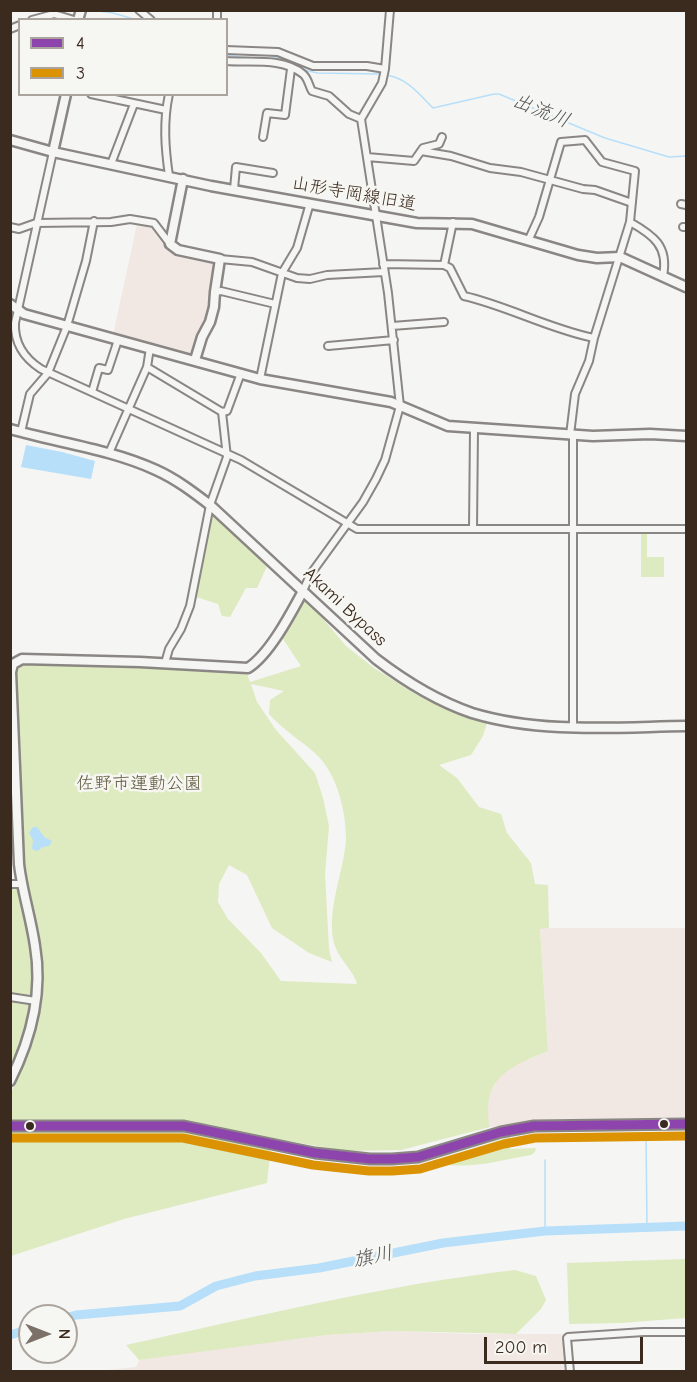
<!DOCTYPE html>
<meta charset="utf-8">
<style>
body{margin:0}
#map{position:relative;width:697px;height:1382px;overflow:hidden;background:#f5f5f3;font-family:"Comic Neue",sans-serif}
canvas{display:block}
.frame{position:absolute;inset:0;border:12px solid #3b2a1e;pointer-events:none}
.legend{position:absolute;left:18px;top:18px;width:210px;height:78px;box-sizing:border-box;background:#f6f6f2;border:2px solid #aba49d;margin:0;padding:8px 10px;list-style:none;font-size:18px;color:#3b2a1e}
.legend li{display:flex;align-items:center;gap:12px;height:30px}
.legend b{width:30px;border:2px solid #aba49d}
.north{position:absolute;left:18px;top:1304px;width:60px;height:60px;box-sizing:border-box;background:#f6f6f2;border:2px solid #aba49d;border-radius:50%;rotate:90deg;font-size:16px;font-weight:700;line-height:24px;text-align:center;color:#3b2a1e}
.north::after{content:'';display:block;margin:auto;width:21px;height:27px;background:#7c7169;clip-path:polygon(50% 0,100% 100%,50% 72%,0 100%)}
.scale{position:absolute;left:484px;top:1337px;width:159px;height:27px;box-sizing:border-box;border:3px solid #3b2a1e;border-top:0;padding-left:8px;font-size:18px;line-height:21px;white-space:nowrap;color:#3b2a1e;-webkit-text-stroke:4px #f6f6f2;paint-order:stroke}
</style>
<div id="map">
<canvas width="697" height="1382"></canvas>
<div class="frame"></div>
<ul class="legend">
<li><b style="height:8px;background:#8e44ad"></b>4</li>
<li><b style="height:8px;background:#db9304"></b>3</li>
</ul>
<div class="north">N</div>
<div class="scale">200 m</div>
</div>
<script>
const g = document.querySelector('canvas').getContext('2d');
g.lineJoin = 'round';
function paint(path, color) { g.fillStyle = color; g.fill(path, 'evenodd'); }
function stroke(path, color, width, dash) { g.strokeStyle = color; g.lineWidth = width; g.lineCap = dash ? 'butt' : 'round'; g.setLineDash(dash || []); g.stroke(path); }
function write(font, color, halo, rows, align = 'center') {
  g.font = font + ' "Comic Neue","Klee One",sans-serif'; g.lineWidth = 5; g.setLineDash([]); g.textBaseline = 'middle'; g.strokeStyle = halo; g.fillStyle = color; for (const [text, x, y, turn = 0] of rows) {
    g.save(); g.translate(x, y); g.rotate((+turn || 0) * Math.PI / 180); g.textAlign = isNaN(turn) ? turn : align; if (halo) g.strokeText(text, 0, 0); g.fillText(text, 0, 0); g.restore();
  }
}
paint(new Path2D(`
 M137,224L152,226L169,248L217,260L213,307L194,356L113,335Z
 M540,928H686V1118L552,1119L490,1127L487,1111L490,1094L498,1079L508,1069L517,1064L548,1051Z
 M393,1331L471,1334H564L567,1371L88,1372L136,1367L139,1360L186,1353L327,1335Z`), '#f1e8e3');
paint(new Path2D(`
 M210,513L268,564L257,588H246L230,617L222,616L218,604L193,596Z
 M641,532H647V557H664V577H641Z
 M307,600L346,646L374,668L417,695L440,706L487,723L483,736L471,755L439,765L457,778L479,807L501,814L507,833L531,863L535,884L548,885L549,928L540,929L548,1051C509,1067 481,1078 490,1127L401,1150L346,1151L179,1122L11,1120V1093L27,1058L35,1034L42,1002L43,970L40,944L25,867L15,676C18,667 22,664 31,662L137,665L246,671L250,682L301,666L281,636L301,601ZM251,684L284,691L270,700L269,714C282,729 300,740 315,753C337,773 346,811 346,839C344,872 326,910 334,943C338,959 353,969 357,984L281,981L261,953L228,919L218,902L219,884L229,865L247,875L272,928L309,953L332,962L329,949L325,874L329,826L323,798L315,773L276,730L257,702Z
 M11,886L19,889C27,925 34,958 31,995L27,996L26,1002L31,1004L23,1037L11,1067Z
 M10,1129L190,1130L271,1146L267,1183L124,1219L11,1256Z
 M510,1136V1149L536,1148L535,1152L531,1155C496,1161 470,1170 435,1163Z
 M686,1259V1318L621,1323L569,1324L567,1263Z
 M515,1270L536,1276L546,1300L541,1309L516,1334L393,1331L327,1335L139,1360L126,1345C255,1317 384,1285 515,1270Z`), '#deeac0');
paint(new Path2D(`
 M26,445L62,452L95,461L91,479L21,467Z
 M33,827H37L44,837L52,841L49,846L43,847L37,851L32,849L33,840L29,833Z`), '#b7dff9');
stroke(new Path2D(`
 M92,10L113,13L137,20
 M226,55L256,59L277,57L308,71L318,73L381,74
 M386,75C407,78 419,94 433,108L494,94H499L605,138L669,157L686,156
 M646,1136L647,1227
 M545,1231V1160`), '#b7dff9', 1.5);
stroke(new Path2D(`
 M66,1318L76,1315L180,1306L216,1286L255,1276L319,1268L443,1243L545,1231L686,1226
 M10,1335L30,1329`), '#b7dff9', 9);
const street = new Path2D(`
 M139,10L151,20
 M32,20L54,14L74,20
 M217,20V10
 M10,29L20,25
 M226,50L278,52L313,66H367L385,69
 M226,61C251,63 282,57 303,74C308,78 309,86 312,91L329,96L349,114L361,119
 M91,94L166,110
 M169,94C163,122 165,148 169,176
 M263,137L267,113L285,115L291,69
 M421,151L451,156L490,168L521,172L583,189L595,190L632,203
 M53,152L15,323C14,344 24,358 41,369L241,460L357,529H686
 M367,157L414,161L423,148L439,144L442,137
 M111,164L134,104
 M234,189L236,167L273,173
 M681,204L686,205
 M10,227L19,229L36,223L111,222L130,219L154,223L170,244
 M683,227H686
 M529,239L539,217L561,142L585,140L602,162L635,171L630,222C653,235 669,246 663,276
 M220,259L252,262L297,278L310,279L327,275L384,272
 M383,264L444,265L450,268L464,296C508,306 549,329 594,338
 M444,265L453,222
 M215,292L221,291L275,304
 M392,326L444,322
 M328,346L394,340
 M147,367L222,412L227,457L210,505L190,606L181,629L169,649L165,663
 M260,379L282,273L297,248L310,203
 M92,392L99,368L108,370L118,340
 M222,412L227,411L241,373
 M21,432L30,394L48,373L67,326L86,261L94,221
 M570,435L575,394L589,361L594,338L630,222
 M573,435V727
 M109,453L147,367L150,348
 M473,529L474,429
 M303,591L310,575L363,502L376,479L385,460L400,406L388,293L361,119L382,83L385,69L390,10
 M10,884H22
 M10,997L36,1001
 M570,1372L567,1338L568,1337L644,1332H686`);
const secondary = new Path2D(`
 M78,20L81,10
 M10,140L53,152L211,186L417,223L472,224L578,255L597,258L620,257L686,287
 M53,152L66,94
 M183,179L170,244L178,250L220,259L215,292L214,307L210,322L202,337L195,360
 M10,304L24,314L260,379L391,402L448,426L593,436L650,434L686,436
 M10,429C59,443 110,449 156,470C176,479 193,492 210,505L376,659C406,682 437,701 472,713C541,734 616,727 686,726
 M10,1081C31,1039 43,993 35,946C31,918 22,891 19,864L11,672L13,664L22,659L140,662L248,668C270,654 291,613 303,591
 M10,1126H184L315,1153L370,1159H392L418,1157L501,1132L534,1126L686,1124`);
stroke(street, '#8a8683', 10);
stroke(secondary, '#8a8683', 13);
stroke(street, '#f5f5f3', 6);
stroke(secondary, '#f5f5f3', 8);
stroke(new Path2D(`
 M10,1126H184L315,1153L370,1159H392L418,1157L501,1132L534,1126L686,1124`), '#8e44ad', 9);
stroke(new Path2D(`
 M10,1138H183L313,1165L369,1171H392L420,1169L504,1144L535,1138L686,1136`), '#db9304', 9);
for (const [x, y, r, color] of [
 [664,1124,5,"#3b2a1e"],
 [30,1126,5,"#3b2a1e"]
]) { const dot = new Path2D(); dot.arc(x, y, r, 0, 2 * Math.PI); g.fillStyle = color; g.fill(dot); stroke(dot, '#f6f6f2', 2); }
write('18px', '#3b2a1e', '#f6f6f2', [
 ["山形寺岡線旧道",354,194,10],
 ["Akami Bypass",345,607,43]
]);
write('18px', '#5f583c', '#f6f6f2', [
 ["佐野市運動公園",139,784]
]);
write('italic 20px', '#535556', '#f6f6f2', [
 ["出流川",541,111,22],
 ["旗川",373,1257,-12]
]);
</script>
